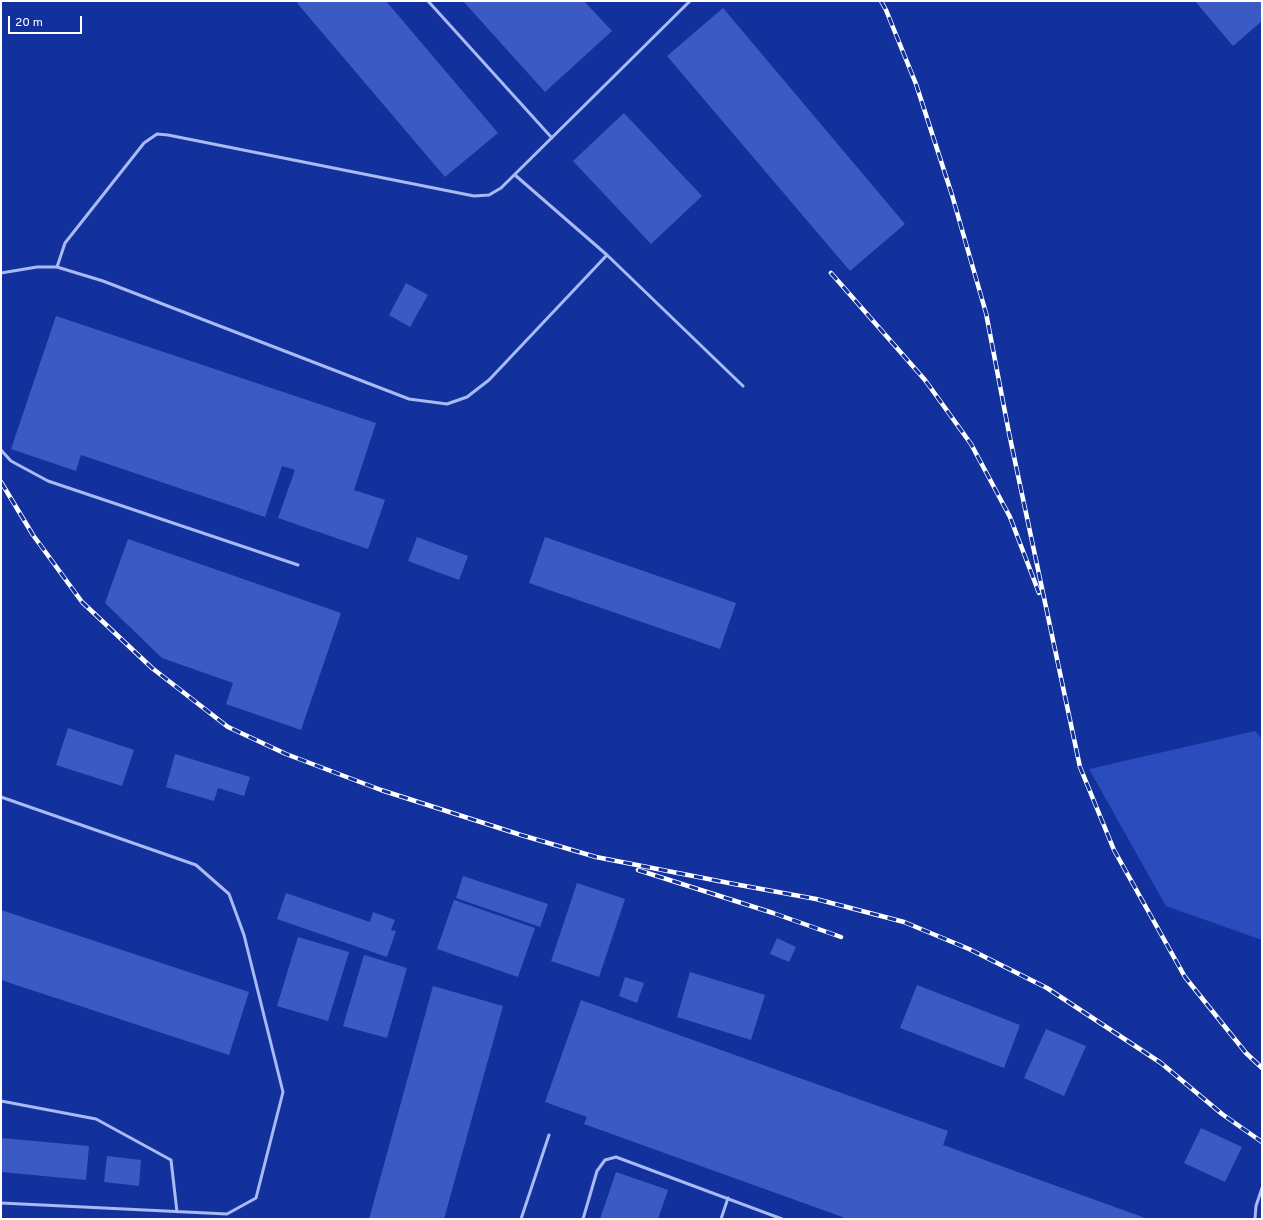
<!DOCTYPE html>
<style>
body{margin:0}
#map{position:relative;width:1263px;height:1220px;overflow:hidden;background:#13319d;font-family:Overpass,sans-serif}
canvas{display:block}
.frame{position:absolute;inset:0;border:2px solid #fff;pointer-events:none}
.scale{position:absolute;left:8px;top:16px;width:74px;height:18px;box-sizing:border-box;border:2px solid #fff;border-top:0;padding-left:5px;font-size:12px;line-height:14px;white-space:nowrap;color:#fff;-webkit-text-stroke:3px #13319d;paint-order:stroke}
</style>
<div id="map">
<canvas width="1263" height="1220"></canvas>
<div class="frame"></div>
<div class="scale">20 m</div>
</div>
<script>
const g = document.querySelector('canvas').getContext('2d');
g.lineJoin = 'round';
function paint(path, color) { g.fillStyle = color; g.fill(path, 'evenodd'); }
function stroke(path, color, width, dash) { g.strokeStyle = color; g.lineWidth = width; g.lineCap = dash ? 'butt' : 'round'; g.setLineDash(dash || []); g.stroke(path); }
paint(new Path2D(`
 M1255,731L1262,739V940L1166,906L1089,769Z`), '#2a4cbd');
paint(new Path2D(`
 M300,1H386L498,133L445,177L297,3Z
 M463,1H584L612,31L545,92Z
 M1195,1H1262V21L1233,46Z
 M723,8L905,224L850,271L667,56Z
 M624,113L702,196L651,244L573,161Z
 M406,283L428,295L410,327L389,315Z
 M56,316L376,423L354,490L385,500L368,549L278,518L295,470L282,466L265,517L81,455L76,471L11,449Z
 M417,537L468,556L459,580L408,561Z
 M545,537L736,603L720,649L529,583Z
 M128,539L341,613L301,730L226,704L233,683L162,658L105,603Z
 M68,728L134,750L122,786L56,765Z
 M175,754L250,777L244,796L218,788L214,801L166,787Z
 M463,876L548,904L540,927L456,898Z
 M577,883L625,899L599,977L551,961Z
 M286,893L370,922L373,912L395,920L391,930L396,931L387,957L277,919Z
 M454,900L535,928L518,977L437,949Z
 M1,910L249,992L229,1055L1,980Z
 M298,937L349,952L328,1021L277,1006Z
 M777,938L796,947L789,962L770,954Z
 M364,955L407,968L387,1038L343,1026Z
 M690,972L765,995L751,1040L677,1017Z
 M625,977L644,983L637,1003L619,996Z
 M917,985L1020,1025L1004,1068L900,1028Z
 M433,986L503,1006L444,1219H369Z
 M581,1000L948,1131L943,1145L1148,1219H848L584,1124L587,1117L545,1102Z
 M1046,1029L1086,1046L1064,1096L1024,1078Z
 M1201,1128L1242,1147L1225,1182L1184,1163Z
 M1,1138L89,1146L86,1180L1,1172Z
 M107,1156L141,1160L139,1186L104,1182Z
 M616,1172L668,1190L658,1219H600Z`), '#3c5ac4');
stroke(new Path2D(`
 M428,1L552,138
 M515,175L607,255L743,386
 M57,267L65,243L144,143L157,134L168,135L474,196L489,195L501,188L690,1
 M1,273L37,267H57L103,281L409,399L447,404L467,397L489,380L607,255
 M1,450L11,461L48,481L298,565
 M1,797L196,865L229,894L244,935L283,1092L256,1198L227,1214L1,1203
 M1,1101L96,1119L171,1160L177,1212
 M521,1219L549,1135
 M583,1219L597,1171L605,1160L616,1157L782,1219
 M721,1219L728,1198
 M1255,1219L1256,1206L1262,1188`), '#a9baf4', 3);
const rail = new Path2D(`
 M881,1L886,10L916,84L952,195L986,313L1009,433L1080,767L1114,850L1185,977L1246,1053L1262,1068
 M831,273L925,380L971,444L1010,517L1039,593
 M1,482L33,535L82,602L152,668L228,727L286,754L381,790L521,835L596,857L734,884L816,899L904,922L969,949L1047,988L1161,1063L1222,1114L1262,1142
 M638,870L773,913L841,937`);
stroke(rail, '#fff', 4.5);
stroke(rail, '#13319d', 3, [9]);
</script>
